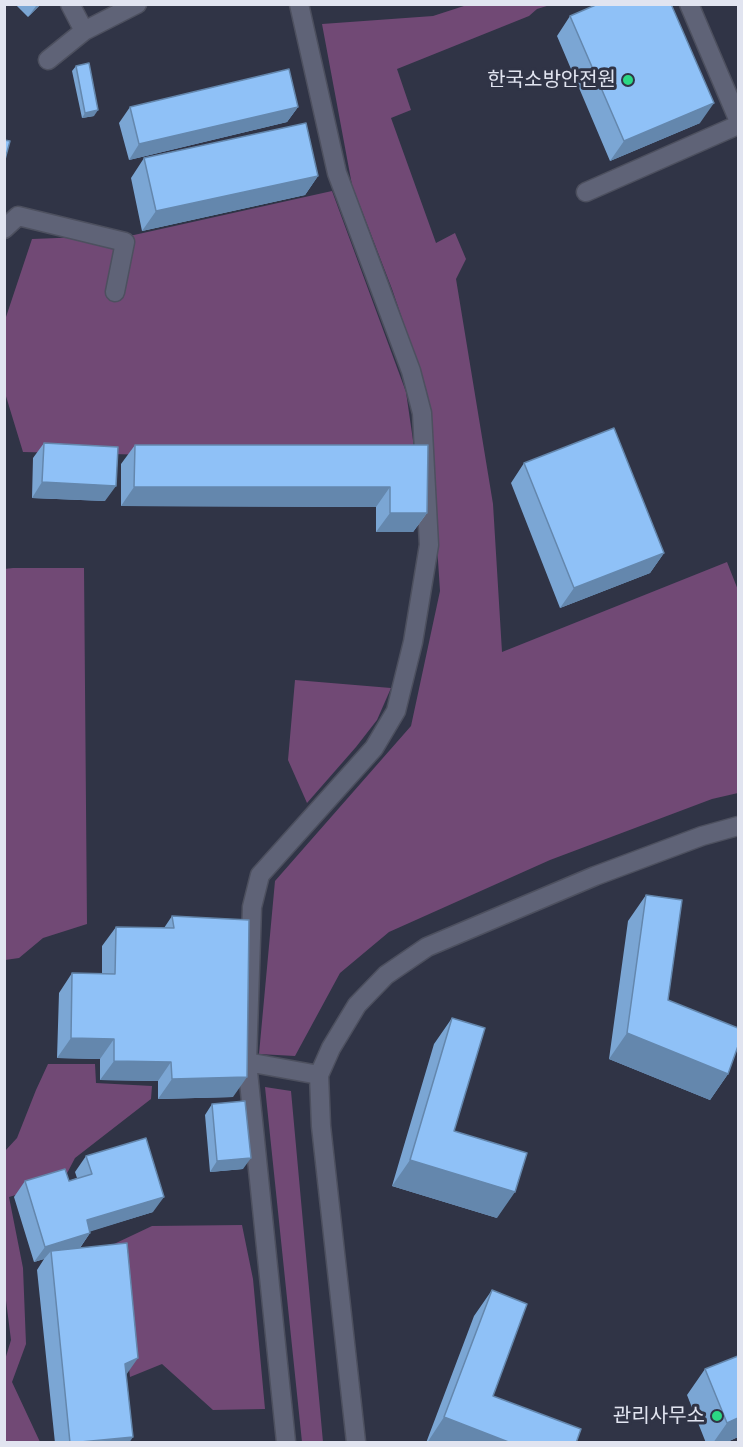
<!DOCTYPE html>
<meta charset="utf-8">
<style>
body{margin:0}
#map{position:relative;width:743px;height:1447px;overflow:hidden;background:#303446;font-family:"Playfair Display",serif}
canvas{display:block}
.frame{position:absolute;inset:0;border:6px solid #e1e4f0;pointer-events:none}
</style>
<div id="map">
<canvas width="743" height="1447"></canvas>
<div class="frame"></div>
</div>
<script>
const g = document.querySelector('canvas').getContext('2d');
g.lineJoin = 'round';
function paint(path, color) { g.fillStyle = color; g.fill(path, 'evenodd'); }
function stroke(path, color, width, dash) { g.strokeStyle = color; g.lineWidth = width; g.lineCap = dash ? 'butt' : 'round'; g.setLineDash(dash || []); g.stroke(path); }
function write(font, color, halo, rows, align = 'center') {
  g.font = font + ' "Playfair Display","Noto Sans KR",serif'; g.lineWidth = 6; g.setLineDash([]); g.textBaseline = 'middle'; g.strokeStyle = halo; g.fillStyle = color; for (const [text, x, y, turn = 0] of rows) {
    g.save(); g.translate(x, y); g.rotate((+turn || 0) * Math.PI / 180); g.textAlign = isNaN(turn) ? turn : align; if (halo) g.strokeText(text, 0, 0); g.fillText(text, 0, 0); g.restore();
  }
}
paint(new Path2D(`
 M467,5H550L537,9L529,16L397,69L411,110L391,118L436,243L455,233L466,259L456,279L493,504L502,652L727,562L738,590V793L712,799L550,860L389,932L340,973L295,1056L259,1054L275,881L411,726L440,591L427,392L392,289L352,185L322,24L433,16Z
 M332,191L406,392L416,461L23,452L5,393V320L32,239L134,235Z
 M13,568H84L87,924L43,938L19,958L5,960L4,569Z
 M295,680L391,688L377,720L356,747L307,803L288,760Z
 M48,1064H95L96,1083L152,1086L151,1099L75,1158L63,1181L9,1197L23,1268L26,1344L12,1382L40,1442H5L4,1363L11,1340L4,1285L5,1151L17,1138L36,1090Z
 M265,1087L291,1091L323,1442H302Z
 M242,1225L253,1279L265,1409L213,1410L162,1364L130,1377L114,1244L152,1226Z`), '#714975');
const minor = new Path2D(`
 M70,4L84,31L137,4
 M689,4L738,119
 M48,60L84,31
 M586,192L738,125
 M4,229L18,216L125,242L115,292
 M247,1062L252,907L260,875L374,748L396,711L413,642L429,545L422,413L411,371L337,173L299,4
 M286,1442L247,1062L319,1075
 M356,1442L321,1126L319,1075L331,1048L357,1005L386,975L427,947L595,876L702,836L738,826`);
stroke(minor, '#4d505f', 21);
stroke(minor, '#5f6377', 18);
paint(new Path2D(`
 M15,4H41L28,17Z
 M570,16L700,123L610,161L557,36Z
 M76,66L94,116L82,118L72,71Z
 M130,107H298L287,122L129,160L119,123Z
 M144,158L318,176L305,195L142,231L131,178Z
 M44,443L105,501L32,498L33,458Z
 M135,445H428L427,513L413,532H376V507L121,506V464Z
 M524,463L664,553L650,573L560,608L511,483Z
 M646,895L668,1000L728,1074L710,1100L609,1059L628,921Z
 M172,916L233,1097L158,1099V1081L100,1080V1059L57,1058L59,993L72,973L102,974V946L116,927L164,928Z
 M452,1018L454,1131L497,1218L392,1186L434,1044Z
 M212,1104L243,1169L210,1172L205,1115Z
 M86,1156L153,1212L90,1231V1233L80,1248L126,1375L129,1443H55L37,1270L44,1259L34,1262L14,1197L25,1181H69L77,1178L75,1172Z
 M492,1290L493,1396L576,1443H426L474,1316Z
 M705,1369L738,1437L725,1443H706L687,1395Z`), '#7ba6d4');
paint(new Path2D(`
 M38,4H41L28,17L36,6Z
 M714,103L700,123L610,161L624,141Z
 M298,107L287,122L129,160L139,144Z
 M98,110L94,116L82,118L85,113Z
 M318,176L305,195L142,231L156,211Z
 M42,482L116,486L105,501L32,498Z
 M134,487H390L376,507L121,506Z
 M390,513H427L413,532H376Z
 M664,553L650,573L560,608L574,588Z
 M627,1033L728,1074L710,1100L609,1059Z
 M71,1038L114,1039L100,1059L57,1058Z
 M114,1061L171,1062L158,1081L100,1080Z
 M247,1077L233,1097L158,1099L172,1079Z
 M251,1158L243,1169L210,1172L217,1161Z
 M410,1160L515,1192L497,1218L392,1186Z
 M164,1197L153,1212L76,1236L87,1220Z
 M90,1233L79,1249L51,1251L44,1259L34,1262L45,1247Z
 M138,1358L124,1378L125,1364Z
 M444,1417L511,1443H427Z
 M738,1418V1437L725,1443H713L727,1423Z
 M133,1437L129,1443H79Z`), '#6487ad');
const building = new Path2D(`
 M598,4H671L714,103L624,141L570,16Z
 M89,63L98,110L85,113L76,66Z
 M289,69L298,107L139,144L130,107Z
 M306,123L318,176L156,211L144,158Z
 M4,140L10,141L4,163Z
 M614,428L664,553L574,588L524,463Z
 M44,443L118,447L116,486L42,482Z
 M135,445H428L427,513H390V487H134Z
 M646,895L682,900L668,1000L738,1028V1046L728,1074L627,1033Z
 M172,916L249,920L247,1077L172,1079L171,1062L114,1061V1039L71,1038L72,973L115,974L116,927L174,928Z
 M452,1018L485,1028L454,1131L527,1153L515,1192L410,1160Z
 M245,1101L251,1158L217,1161L212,1104Z
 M146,1138L164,1197L87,1220L90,1233L45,1247L25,1181L65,1169L69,1181L92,1174L86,1156Z
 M127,1243L138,1358L125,1364L133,1437L70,1443L51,1251Z
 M492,1290L527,1304L493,1396L581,1429L576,1443H511L444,1417Z
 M738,1356V1418L727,1423L705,1369Z`);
paint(building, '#8fc1f7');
stroke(building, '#6487ad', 1.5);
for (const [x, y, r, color] of [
 [628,80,6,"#2bd884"],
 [717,1416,6,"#2bd884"]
]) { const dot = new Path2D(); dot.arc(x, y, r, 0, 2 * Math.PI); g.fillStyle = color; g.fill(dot); stroke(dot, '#303446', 2); }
write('20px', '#e1e4f0', '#303446', [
 ["한국소방안전원",616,80],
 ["관리사무소",705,1416]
], 'right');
</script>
